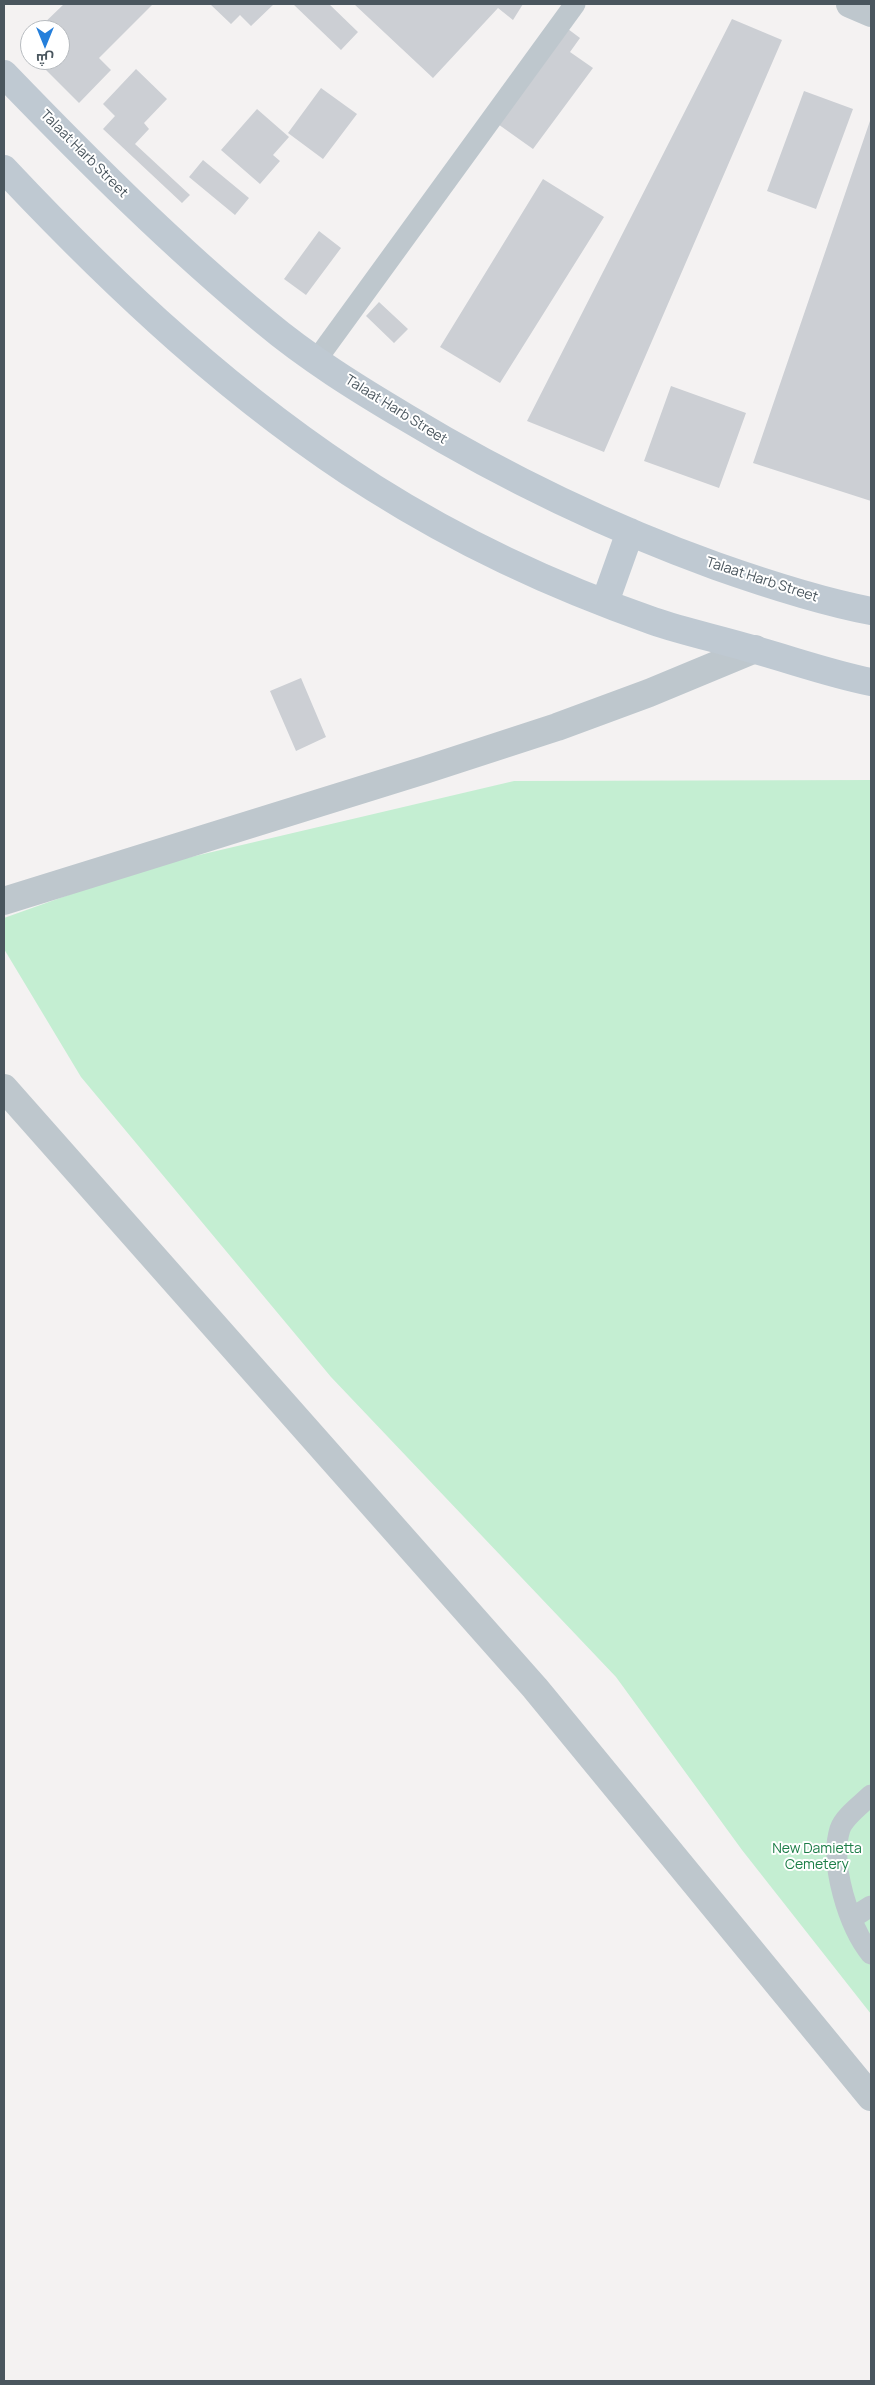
<!DOCTYPE html>
<meta charset="utf-8">
<style>
body{margin:0}
#map{position:relative;width:875px;height:2385px;overflow:hidden;background:#f4f2f2;font-family:Manrope,Cairo,sans-serif}
canvas{display:block}
.frame{position:absolute;inset:0;border:5px solid #4a565e;pointer-events:none}
.north{position:absolute;left:20px;top:20px;width:50px;height:50px;box-sizing:border-box;background:#fff;border:1px solid #b7bbbf;border-radius:50%;rotate:180deg;font-size:14px;font-weight:700;line-height:20px;text-align:center;color:#4a565e}
.north::after{content:'';display:block;margin:auto;width:18px;height:22px;background:#257fdb;clip-path:polygon(50% 0,100% 100%,50% 72%,0 100%)}
</style>
<div id="map">
<canvas width="875" height="2385"></canvas>
<div class="frame"></div>
<div class="north">ش</div>
</div>
<script>
const g = document.querySelector('canvas').getContext('2d');
g.lineJoin = 'round';
function paint(path, color) { g.fillStyle = color; g.fill(path, 'evenodd'); }
function stroke(path, color, width, dash) { g.strokeStyle = color; g.lineWidth = width; g.lineCap = dash ? 'butt' : 'round'; g.setLineDash(dash || []); g.stroke(path); }
function write(font, color, halo, rows, align = 'center') {
  g.font = font + ' Manrope,sans-serif'; g.lineWidth = 4; g.setLineDash([]); g.textBaseline = 'middle'; g.strokeStyle = halo; g.fillStyle = color; for (const [text, x, y, turn = 0] of rows) {
    g.save(); g.translate(x, y); g.rotate((+turn || 0) * Math.PI / 180); g.textAlign = isNaN(turn) ? turn : align; if (halo) g.strokeText(text, 0, 0); g.fillText(text, 0, 0); g.restore();
  }
}
paint(new Path2D(`
 M871,780V2014L742,1850L616,1677L331,1377L81,1077L4,949V918L144,868L514,781Z`), '#c4eed2');
paint(new Path2D(`
 M64,4H153L99,58L111,70L79,103L36,60H60V30H37Z
 M210,4H274L251,26L240,15L231,24Z
 M293,4H329L358,32L341,50Z
 M354,4H523L513,20L498,8L433,78Z
 M732,19L782,40L604,452L527,421Z
 M564,26L580,38L570,52L593,68L533,149L495,122Z
 M30,37V54L22,46Z
 M136,69L167,99L144,123L149,129L135,144L190,195L182,203L103,129L115,116L103,104Z
 M321,88L357,114L323,159L288,133Z
 M804,91L853,109L816,209L767,191Z
 M257,109L289,137L273,155L280,161L260,184L221,150Z
 M871,118V501L753,463Z
 M203,160L249,198L235,215L189,177Z
 M543,179L604,217L500,383L440,347Z
 M319,231L341,248L306,295L284,279Z
 M379,302L408,329L394,343L366,316Z
 M671,386L746,413L719,488L644,461Z
 M301,678L326,737L296,751L270,691Z`), '#cccfd4');
stroke(new Path2D(`
 M317,359L575,4
 M871,1795C862,1804 844,1817 840,1829C829,1864 849,1927 871,1954
 M852,1918L871,1906`), '#bec7cd', 21);
stroke(new Path2D(`
 M850,4L871,13
 M4,901L425,770L557,727L649,693L755,649
 M4,1088L535,1688L871,2097`), '#bec7cd', 28);
stroke(new Path2D(`
 M4,74C87,160 172,245 264,321C308,358 358,389 407,418C505,477 608,527 716,566C767,584 819,601 871,611
 M4,169C115,287 236,401 374,488C461,543 556,587 653,621C685,632 719,639 752,649C792,660 831,674 871,682
 M605,602L630,532`), '#bfc9d2', 28);
write('14px', '#4a565e', '#fff', [
 ["Talaat Harb Street",84,154,45],
 ["Talaat Harb Street",396,410,32],
 ["Talaat Harb Street",762,580,18]
]);
write('14px', '#1d7e48', '#fff', [
 ["New Damietta",817,1849],
 ["Cemetery",817,1865]
]);
</script>
